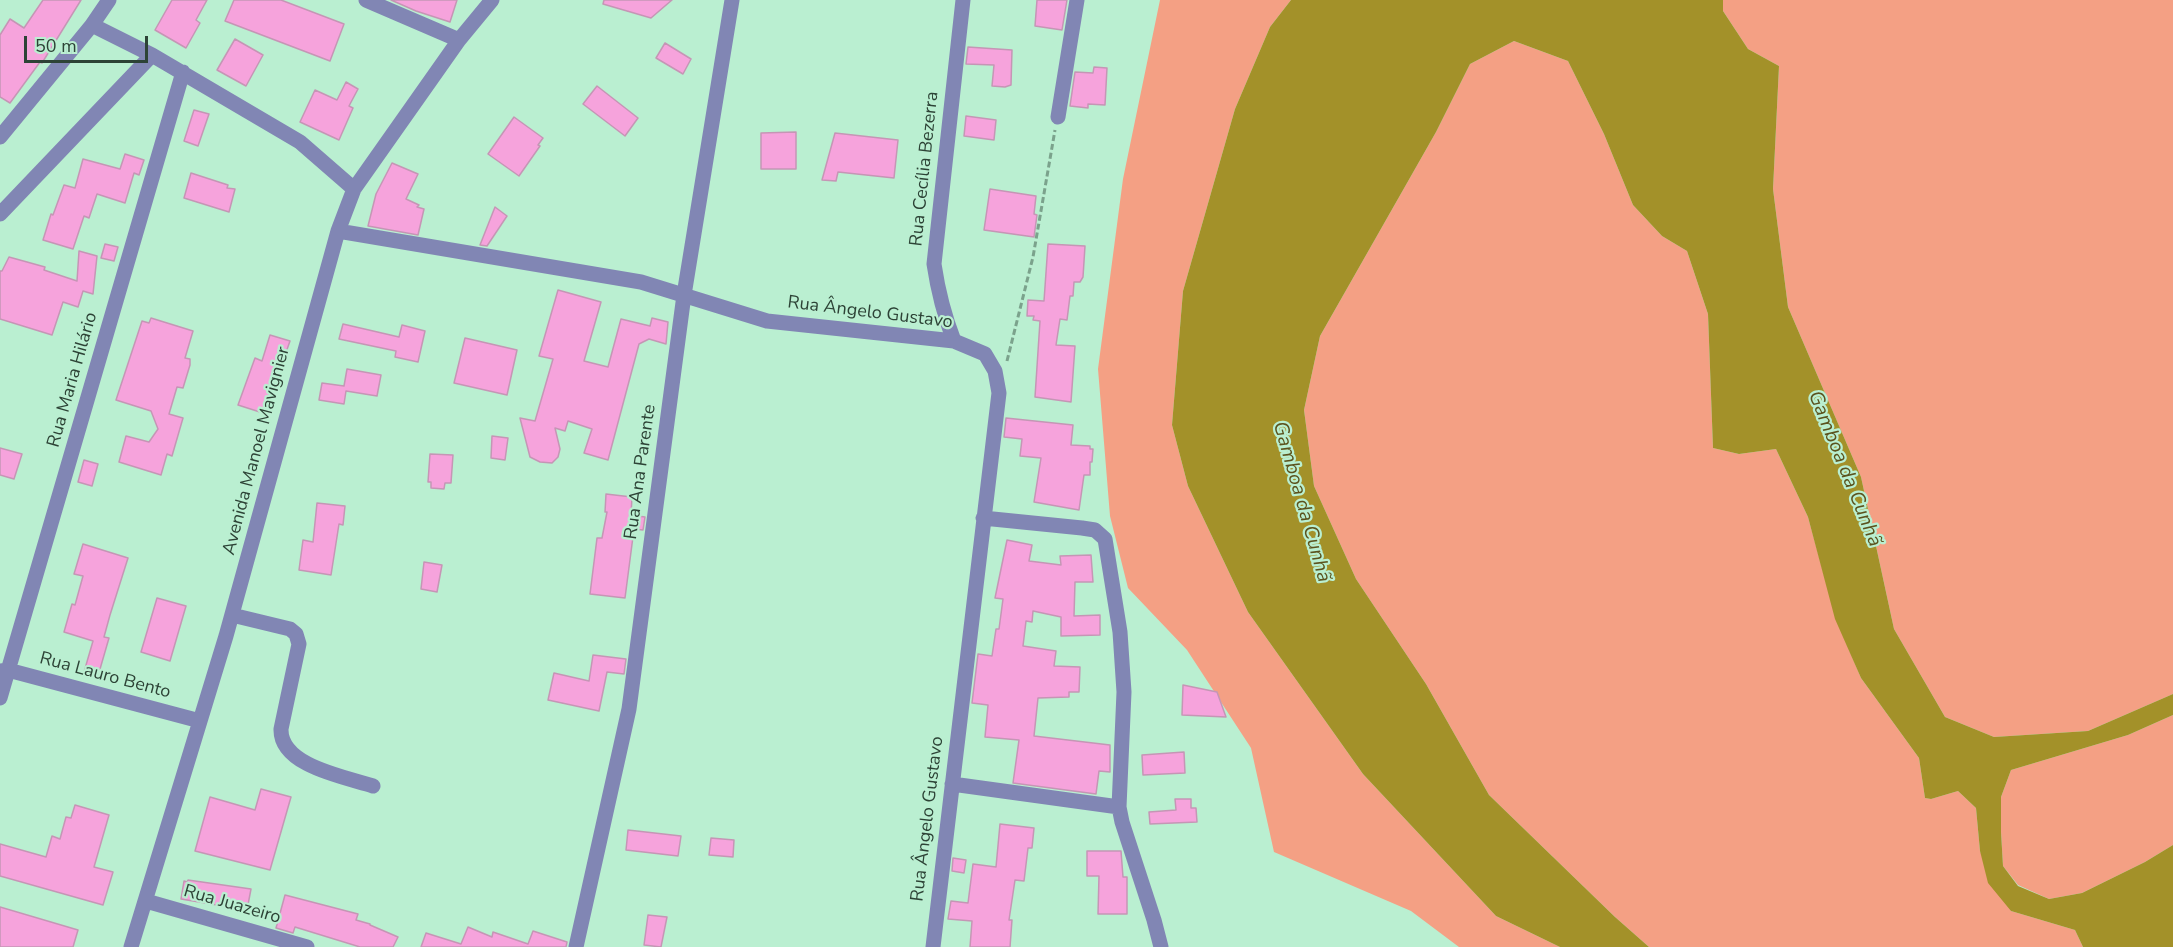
<!DOCTYPE html>
<meta charset="utf-8">
<style>
body{margin:0}
#map{position:relative;width:2173px;height:947px;overflow:hidden;background:#baefd1;font-family:"Nunito Sans",sans-serif}
canvas{display:block}
.scale{position:absolute;left:24px;top:36px;width:124px;height:27px;box-sizing:border-box;border:3px solid #2d4336;border-top:0;padding-left:8px;font-size:18px;line-height:21px;white-space:nowrap;color:#2d4336;-webkit-text-stroke:4px #baefd1;paint-order:stroke}
</style>
<div id="map">
<canvas width="2173" height="947"></canvas>
<div class="scale">50 m</div>
</div>
<script>
const g = document.querySelector('canvas').getContext('2d');
g.lineJoin = 'round';
function paint(path, color) { g.fillStyle = color; g.fill(path, 'evenodd'); }
function stroke(path, color, width, dash) { g.strokeStyle = color; g.lineWidth = width; g.lineCap = dash ? 'butt' : 'round'; g.setLineDash(dash || []); g.stroke(path); }
function write(font, color, halo, rows, align = 'center') {
  g.font = font + ' "Nunito Sans",sans-serif'; g.lineWidth = 4.5; g.setLineDash([]); g.textBaseline = 'middle'; g.strokeStyle = halo; g.fillStyle = color; for (const [text, x, y, turn = 0] of rows) {
    g.save(); g.translate(x, y); g.rotate((+turn || 0) * Math.PI / 180); g.textAlign = isNaN(turn) ? turn : align; if (halo) g.strokeText(text, 0, 0); g.fillText(text, 0, 0); g.restore();
  }
}
paint(new Path2D(`
 M1160,0H1291L1270,27L1235,109L1183,291L1172,425L1188,486L1248,612L1363,774L1496,916L1560,947H1459L1411,911L1274,852L1251,748L1187,650L1128,588L1110,516L1098,369L1123,179Z
 M1723,0H2173V694L2088,731L1994,737L1945,717L1894,629L1861,477L1788,307L1773,189L1779,66L1748,49L1723,11Z
 M1514,41L1568,61L1604,134L1633,205L1662,236L1687,251L1708,314L1713,448L1739,454L1776,449L1808,517L1836,619L1861,678L1919,758L1925,798L1931,799L1958,791L1976,808L1980,851L2011,911L2075,930L2083,947H1649L1615,917L1489,795L1426,684L1356,579L1314,486L1304,410L1320,336L1436,132L1470,64Z
 M2173,715V845L2145,862L2082,893L2049,899L2018,885L2003,866L2001,832V797L2011,770L2128,735Z`), '#f4a084');
paint(new Path2D(`
 M1291,0H1723V11L1748,49L1779,66L1773,189L1788,307L1861,477L1894,629L1945,717L1994,737L2088,731L2173,694V715L2128,735L2011,770L2001,797V832L2003,866L2018,886L2049,899L2082,893L2145,862L2173,845V947H2083L2075,930L2011,911L1988,883L1980,851L1976,808L1958,791L1931,799L1925,798L1919,758L1861,678L1835,619L1808,517L1776,449L1739,454L1713,448L1708,314L1687,251L1662,236L1633,205L1604,134L1568,61L1514,41L1470,64L1436,132L1320,336L1304,410L1314,486L1356,579L1426,684L1489,795L1615,917L1649,947H1560L1496,916L1363,774L1248,612L1188,486L1172,425L1183,291L1235,109L1270,27Z`), '#a39129');
const building = new Path2D(`
 M43,0H81L42,63L40,62L10,103L0,97V35L10,19L24,28Z
 M172,0H207L196,20L200,23L186,48L155,30Z
 M234,0H281L344,24L330,61L225,21Z
 M391,0H457L450,22L416,11Z
 M604,0H672L651,18L603,4Z
 M1037,0H1067L1062,30L1035,26Z
 M235,39L263,55L246,86L217,70Z
 M665,43L691,59L683,74L656,58Z
 M968,47L1012,50L1011,85L1005,87L992,86L994,65L966,64Z
 M1094,67L1107,68L1105,105L1088,104V108L1070,106L1075,72L1093,73Z
 M346,82L358,89L349,106L353,108L339,140L300,122L315,90L337,100Z
 M597,86L638,118L625,136L583,104Z
 M194,110L209,114L198,146L184,141Z
 M966,116L996,120L994,140L964,136Z
 M514,117L543,138L538,145L540,146L519,176L488,154Z
 M796,132V169H761V133Z
 M835,133L898,140L894,178L838,172L836,181L822,180Z
 M125,154L144,160L139,175L134,173L125,203L97,194L89,218L84,216L73,249L43,240L51,214L53,215L64,185L75,188L83,159L120,169Z
 M392,163L418,174L406,199L419,205L417,207L424,209L418,235L368,226L376,194Z
 M191,173L228,185L227,188L235,189L229,212L184,198Z
 M990,189L1036,196L1034,214L1037,215L1034,237L984,230Z
 M495,207L507,216L487,246L480,245Z
 M105,244L118,247L114,261L101,258Z
 M1048,244L1085,246L1083,277L1080,282H1074L1073,296H1070L1067,320L1060,319L1056,345L1075,346L1071,402L1035,397L1040,321L1033,320L1034,316H1027L1028,300L1044,301Z
 M79,251L97,256L93,294L83,291L78,307L63,302L52,335L0,319V271H2L9,257L45,267L44,270L77,281Z
 M558,290L601,302L584,361L608,367L621,319L650,326L652,318L668,322L666,344L649,339L639,344L608,460L584,453L592,429L568,421L565,431L555,428L560,449L558,457L552,463L540,462L530,457L520,418L535,421L553,359L539,356Z
 M151,318L193,331L185,358L190,359V365L183,388L177,387L169,414L183,418L172,456L167,454L161,475L119,462L126,436L149,442L158,429L151,411L116,400L142,321L149,323Z
 M343,324L399,337L402,325L425,331L418,362L395,357L396,351L339,339Z
 M270,335L290,341L284,358L282,357L263,413L238,405L255,358L262,361Z
 M465,338L517,350L507,395L454,383Z
 M347,369L381,375L377,396L346,391L344,404L319,400L322,383L344,386Z
 M1006,418L1073,425L1071,445L1090,446V449H1093L1092,462H1090V475H1084L1079,510L1034,502L1041,458L1020,456L1022,439L1004,437Z
 M492,436L508,438L505,460L491,458Z
 M0,448L22,454L14,479L0,475Z
 M430,454L453,455L451,483H445L444,489L431,488V482H428Z
 M84,460L98,464L92,486L78,482Z
 M606,494L632,497L631,515L645,517L643,530L634,529L625,598L590,594L597,538H602L607,512H605Z
 M317,503L345,506L343,525L339,524L331,575L299,570L303,540L313,542Z
 M1007,540L1032,545L1029,561L1061,565L1060,556L1091,555L1093,582H1075L1074,616L1100,615V635L1061,636V617L1033,611L1032,622L1026,621L1023,646L1056,651L1054,666L1080,667L1079,692H1069V697L1038,698L1034,736L1110,745V772L1099,771L1096,794L1013,783L1019,740L985,737L988,705L972,703L978,654L992,656L996,629H999L1003,599L995,598Z
 M83,544L128,558L110,615L104,637L109,638L98,676L84,672L93,641L64,632L72,604L75,605L83,576L74,574Z
 M424,562L442,565L437,592L421,589Z
 M157,598L186,606L170,661L141,652Z
 M593,655L626,659L624,674L607,672L599,711L548,700L554,673L589,681Z
 M1183,685L1217,692L1226,717L1182,715Z
 M1184,752L1185,773L1143,775L1142,755Z
 M261,789L291,797L270,870L195,851L210,797L255,810Z
 M1175,799H1191V808H1196L1197,822L1150,824L1149,812L1176,810Z
 M75,805L109,815L94,867L113,872L103,905L0,876V844L46,857L52,836L60,839L66,817L71,818Z
 M1000,824L1034,828L1032,848H1028L1024,881L1015,880L1009,920H1012L1010,947H970L972,921L948,919L951,901L968,903L973,864L996,867Z
 M628,830L681,836L678,856L626,850Z
 M711,838L734,840L733,857L709,855Z
 M1087,851H1121L1123,877H1127V914H1098L1099,876H1087Z
 M953,858L966,860L964,873L952,871Z
 M188,880L251,889L247,910L181,899L184,881L187,882Z
 M285,895L358,914L356,920L370,924V925L398,937L393,947H360L295,927L293,933L276,928Z
 M0,907L78,930L73,947H0Z
 M648,915L667,917L661,947L644,945Z
 M468,927L492,937L493,932L528,944L533,931L567,942L566,947H421L426,933L461,944Z`);
paint(building, '#f6a3dc');
stroke(building, '#c596b5', 1.5);
stroke(new Path2D(`
 M1007,361L1033,257L1055,130`), '#7ba28c', 3, [6, 3]);
stroke(new Path2D(`
 M366,0L459,40
 M92,25L152,55L300,142L354,189
 M1058,117L1077,0
 M0,137L92,25L109,0
 M0,214L152,55
 M338,231L641,282L767,321L954,341L985,354L995,371L999,393L933,947
 M954,341C944,315 938,291 934,264L963,0
 M983,518L1082,528L1095,530L1105,539L1120,632L1124,692L1119,807L1122,822L1154,920L1161,947
 M232,615L290,629L296,634L299,644L281,729C280,766 345,777 373,786
 M0,671L8,670L200,721
 M0,698L183,72
 M952,784L1119,807
 M146,901L307,947
 M131,947L226,636L338,231L354,189L459,40L492,0
 M576,947L629,709L684,295L732,0`), '#8186b4', 15);
write('18px', '#2d4336', '#baefd1', [
 ["Rua Cecília Bezerra",925,169,-84],
 ["Rua Ângelo Gustavo",870,313,7],
 ["Rua Maria Hilário",73,380,-74],
 ["Avenida Manoel Mavignier",257,451,-75],
 ["Rua Ana Parente",641,472,-82],
 ["Rua Lauro Bento",105,676,15],
 ["Rua Ângelo Gustavo",928,819,-83],
 ["Rua Juazeiro",232,905,16]
]);
write('italic 20px', '#5b521d', '#baefd1', [
 ["Gamboa da Cunhã",1844,469,68],
 ["Gamboa da Cunhã",1301,502,74]
]);
</script>
